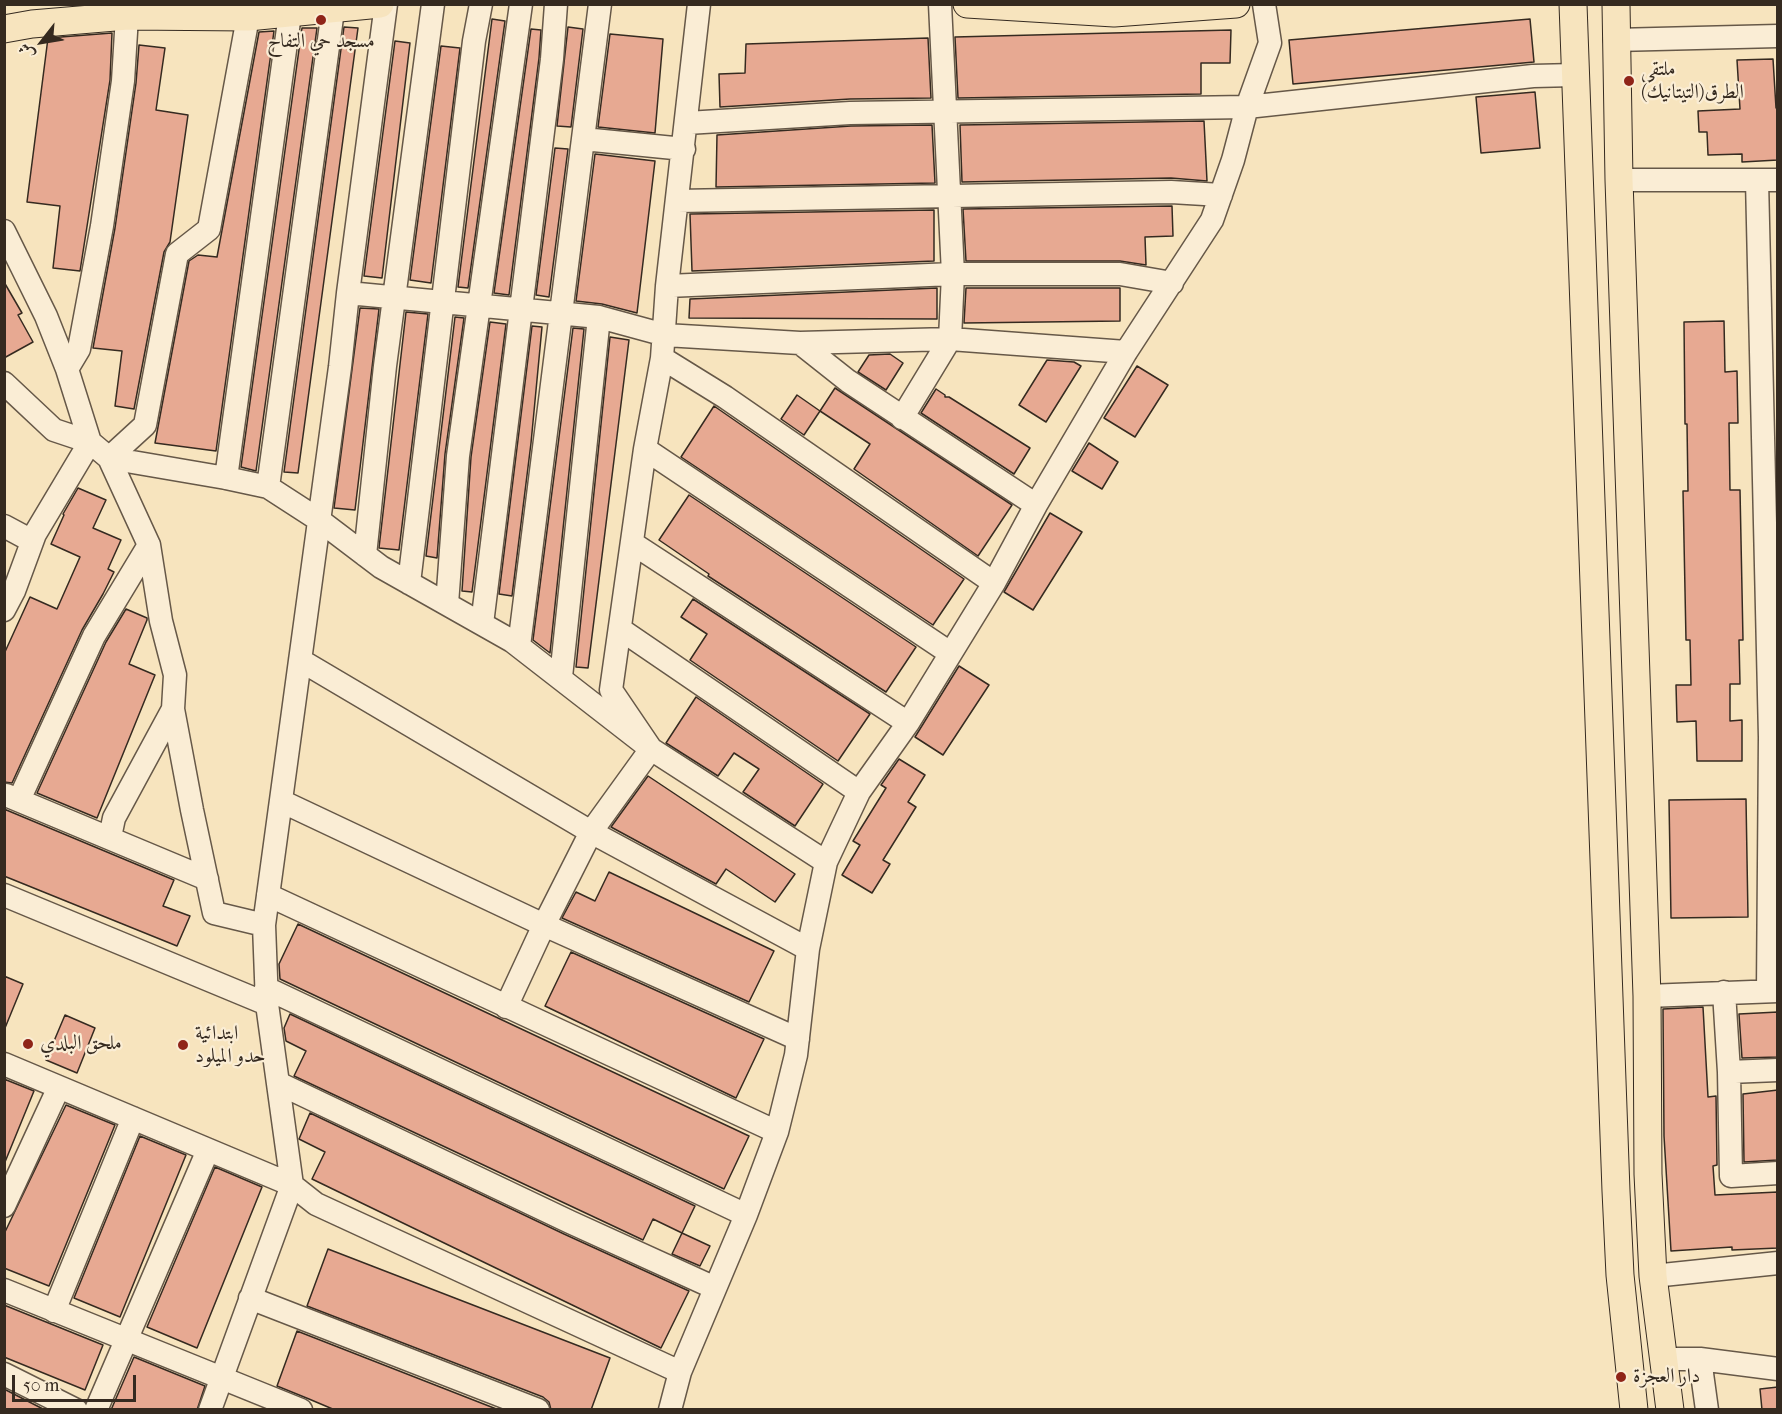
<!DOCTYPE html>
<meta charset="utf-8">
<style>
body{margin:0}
#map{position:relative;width:1782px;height:1414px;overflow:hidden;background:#f7e4be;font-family:"IM FELL French Canon",Amiri,serif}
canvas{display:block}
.frame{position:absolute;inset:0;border:6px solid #352a20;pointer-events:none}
.north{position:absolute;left:12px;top:12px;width:60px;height:60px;-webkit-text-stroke:4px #faedd5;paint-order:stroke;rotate:239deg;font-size:16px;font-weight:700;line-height:24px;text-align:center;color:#352a20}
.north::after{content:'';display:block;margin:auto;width:21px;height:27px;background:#352a20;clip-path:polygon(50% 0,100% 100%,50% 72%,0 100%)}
.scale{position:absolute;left:12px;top:1375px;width:124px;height:27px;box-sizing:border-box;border:3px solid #352a20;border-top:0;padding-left:8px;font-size:18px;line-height:21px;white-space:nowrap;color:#352a20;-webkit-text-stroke:4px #faedd5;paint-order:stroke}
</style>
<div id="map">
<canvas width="1782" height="1414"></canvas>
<div class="frame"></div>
<div class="north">ش</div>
<div class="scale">50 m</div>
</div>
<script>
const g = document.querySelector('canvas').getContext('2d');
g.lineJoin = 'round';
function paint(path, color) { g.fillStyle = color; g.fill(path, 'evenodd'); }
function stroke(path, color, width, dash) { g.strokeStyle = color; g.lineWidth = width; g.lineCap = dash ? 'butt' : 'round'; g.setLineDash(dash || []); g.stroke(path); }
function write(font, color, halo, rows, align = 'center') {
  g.font = font + ' "IM FELL French Canon",Amiri,serif'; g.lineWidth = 4.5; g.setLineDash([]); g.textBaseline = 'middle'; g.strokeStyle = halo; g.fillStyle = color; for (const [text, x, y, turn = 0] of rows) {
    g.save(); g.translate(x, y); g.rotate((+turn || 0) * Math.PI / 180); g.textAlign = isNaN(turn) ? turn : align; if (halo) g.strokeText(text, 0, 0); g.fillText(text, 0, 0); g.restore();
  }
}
const building = new Path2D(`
 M492,19L505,21L468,288L458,287Z
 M1530,19L1534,62L1293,84L1289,40Z
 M344,27L358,28L298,473L284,472Z
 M568,27L583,29L571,127L557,126Z
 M302,28H317L256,471L241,467Z
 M531,29L541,30L539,58L509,295L494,293Z
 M1231,30L1230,63H1201V94L958,98L955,37Z
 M274,31L216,451L155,443L189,261L198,255L217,257L259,32Z
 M112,33L110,80L80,271L53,268L60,206L27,202L48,38Z
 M610,34L663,39L655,133L598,127Z
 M928,38L931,98L850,99L720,107L719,74L745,73L746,44Z
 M395,41L410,43L382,278L364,276Z
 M139,45L165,48L156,110L188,115L170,242L164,252L134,409L115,406L122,351L93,348L115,228L136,83Z
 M441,46L460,48L431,283L410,280Z
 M1773,59L1776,108H1778V160L1742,162V154L1708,155L1707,132H1699L1698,111L1740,109L1737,60Z
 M1535,92L1540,148L1481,153L1476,97Z
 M1204,121L1207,181L1171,178L962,182L960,125Z
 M932,125L935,183L716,187L717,135L851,126Z
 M555,148L568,149L549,297L536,295Z
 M595,154L655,161L637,313L602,304L576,301Z
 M1172,206L1173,236L1145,237L1146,265L1120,261H966L963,209Z
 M934,210V261L692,271L690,214Z
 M4,282L22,313L18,315L33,342L4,358Z
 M937,288V319L689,318L690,299Z
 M966,288H1120V321L964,323Z
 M360,308L379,309L355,510L334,508Z
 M406,312L428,314L399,550L379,548Z
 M455,317L464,318L445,454L437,558L426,556Z
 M1724,321L1725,372L1737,371L1738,423H1729L1730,490H1740L1743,640H1739L1740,684H1730V721L1742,720V761H1697L1696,721L1677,722L1676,685H1691L1690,640H1686L1683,491H1688L1687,424H1685L1684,322Z
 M490,322L506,324L472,592L462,591L471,457Z
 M532,326L542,327L531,443L512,596L499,594Z
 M573,328L584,329L550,653L533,640Z
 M610,337L629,340L588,668L576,667Z
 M890,354L903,363L886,390L858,372L869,355Z
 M1047,360L1074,362L1081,366L1046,422L1019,405Z
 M1137,366L1168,385L1135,437L1104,418Z
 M835,388L1012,505L978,556L854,469L870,444L820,411Z
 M936,389L945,395V397H949L1030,448L1014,474L921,413Z
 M797,395L820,411L804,435L781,419Z
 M714,406L964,579L933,625L681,457Z
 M1089,443L1118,462L1102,489L1072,471Z
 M78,488L106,500L93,528L121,540L108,569L114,572L103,594L82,630L12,783L4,782V654L30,597L57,609L80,557L51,544L64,515L63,514Z
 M689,495L916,647L886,692L708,576L709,574L659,540Z
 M1050,513L1082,532L1033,610L1004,592Z
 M693,599L870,714L838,761L690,660L707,634L681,617Z
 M126,609L147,618V620L129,664L155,675L97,818L37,793L106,642Z
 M959,666L989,685L943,755L915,737Z
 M696,697L823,784L795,826L743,792L759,769L734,753L718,776L666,743Z
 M899,759L925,775L908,802L916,807L883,860L890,864L872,893L842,875L860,845L853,841L886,788L881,785Z
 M648,776L795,874L775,902L726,869L716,884L611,827Z
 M1746,799L1748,917L1671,918L1669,800Z
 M4,809L174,880L163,906L190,916L177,946L4,876Z
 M609,872L774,951L749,1002L562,918L576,892L595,901Z
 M298,924L749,1136L724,1189L280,979L279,964Z
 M571,952L764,1039L736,1098L545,1006Z
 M4,976L23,984L5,1028H4Z
 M1703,1007L1708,1097L1716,1096L1717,1165L1713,1166L1715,1195L1778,1192V1248L1732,1250V1247L1671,1251L1664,1136L1663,1009Z
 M1778,1012V1057L1742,1058L1739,1014Z
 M290,1014L695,1206L682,1233L653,1219L643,1240L294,1076L306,1051L286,1041L284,1028Z
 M65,1015L95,1028L77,1073L46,1060Z
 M4,1079L34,1091L5,1162H4Z
 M1778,1090V1160L1744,1162L1743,1094Z
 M66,1105L115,1125L49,1286L4,1268V1234Z
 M310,1113L564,1234L689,1291L661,1348L312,1179L325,1152L299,1139Z
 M140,1136L186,1155L120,1317L74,1298Z
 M215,1167L262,1187L197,1348L147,1327Z
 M682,1233L710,1246L700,1266L672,1254Z
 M328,1249L610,1358L591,1410H551L549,1402L543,1397L307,1306Z
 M4,1305L103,1345L85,1390L4,1357Z
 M297,1331L499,1410H335L309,1399L277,1386Z
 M134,1357L205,1386L197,1410H111Z
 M1778,1387V1410H1762L1760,1389Z
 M4,1389L45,1410H4Z`);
paint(building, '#e7a992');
stroke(building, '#352a20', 1.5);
const minor = new Path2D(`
 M248,17L209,229L177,254L145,425L109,458L226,478L268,487L319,520L381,567L512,641L651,749L826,862L859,792L908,723L994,583L1036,505L1126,352L1212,220L1233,160L1247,107L1270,43L1264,4
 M1615,40L1778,36
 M687,123L850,113L1247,107L1533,76L1575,75
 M583,139L684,149
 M1619,180H1778
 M1757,180L1770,737L1768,991
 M678,201L1171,192L1221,195
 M4,231L46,316L67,369L90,442L109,458L149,545L161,621L175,675L173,709L192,810L214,913L264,925
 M667,286L953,274H1120L1172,283
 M348,293L599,317L665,335L800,343L950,339L1126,352
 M800,343L848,381L1036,505
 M662,358L725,397L994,583
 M67,369L79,349L102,226L123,81L127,16
 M4,383L54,430L90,442L35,534L14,591L4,610
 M902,418L950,339L953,274L940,4
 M645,449L950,653
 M226,478L290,14
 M268,487L333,10
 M4,526L32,541
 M632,543L908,723
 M365,555L385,366L433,4
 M409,583L474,41L481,4
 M447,604L458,456L521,4
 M482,624L552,59L556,4
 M620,629L859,792
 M519,646L600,4
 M300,660L591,832L808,949
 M561,677L599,317
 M6,795L207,879
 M19,800L94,636L149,545
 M281,801L544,925L798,1039
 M110,837L114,818L173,709
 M4,895L267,1004
 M268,895L777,1132
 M266,988L746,1215
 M1724,992L1729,1072L1731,1176L1778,1173
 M1647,996L1778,991
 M506,1007L544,925L591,832L651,749L611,690L645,449L662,358L667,286L699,4
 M4,1064L292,1185L316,1204L680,1372
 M1729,1072L1778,1070
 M278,1083L570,1222L715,1288
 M4,1206L59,1087
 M1653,1276L1778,1263
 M4,1290L301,1410
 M250,1298L538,1410
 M54,1311L133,1118
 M1665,1359H1700L1778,1369
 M1700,1359L1707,1410
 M4,1374L76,1410
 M96,1410L208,1150
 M210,1410L292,1185L267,1004L264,925L340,367L348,293L386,4
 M670,1410L680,1372L746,1215L777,1132L796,1055L808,949L826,862`);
const major = new Path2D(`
 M967,4L1114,13L1236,4
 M1573,4L1616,1191L1620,1275L1634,1410
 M1616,4L1619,180L1647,996L1648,1174L1653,1276L1670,1410
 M4,29L32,24L127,16L248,17L380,4`);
stroke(minor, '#665848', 25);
stroke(major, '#352a20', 29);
stroke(minor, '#faedd5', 22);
stroke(major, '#f7e4be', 27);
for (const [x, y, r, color] of [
 [321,20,6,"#8f2418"],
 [1629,81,6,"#8f2418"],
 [28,1044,6,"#8f2418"],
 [183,1045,6,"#8f2418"],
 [1621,1377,6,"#8f2418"]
]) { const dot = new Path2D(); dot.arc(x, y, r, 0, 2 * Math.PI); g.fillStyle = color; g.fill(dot); stroke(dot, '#faedd5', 2); }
write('20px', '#352a20', '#faedd5', [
 ["مسجد حي التفاح",321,42,"center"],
 ["ملتقى",1641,70],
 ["الطرق(التيتانيك)",1641,93],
 ["ابتدائية",195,1034],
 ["حدو الميلود",195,1057],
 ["ملحق البلدي",40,1044],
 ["دار العجزة",1633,1377]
], 'left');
</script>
